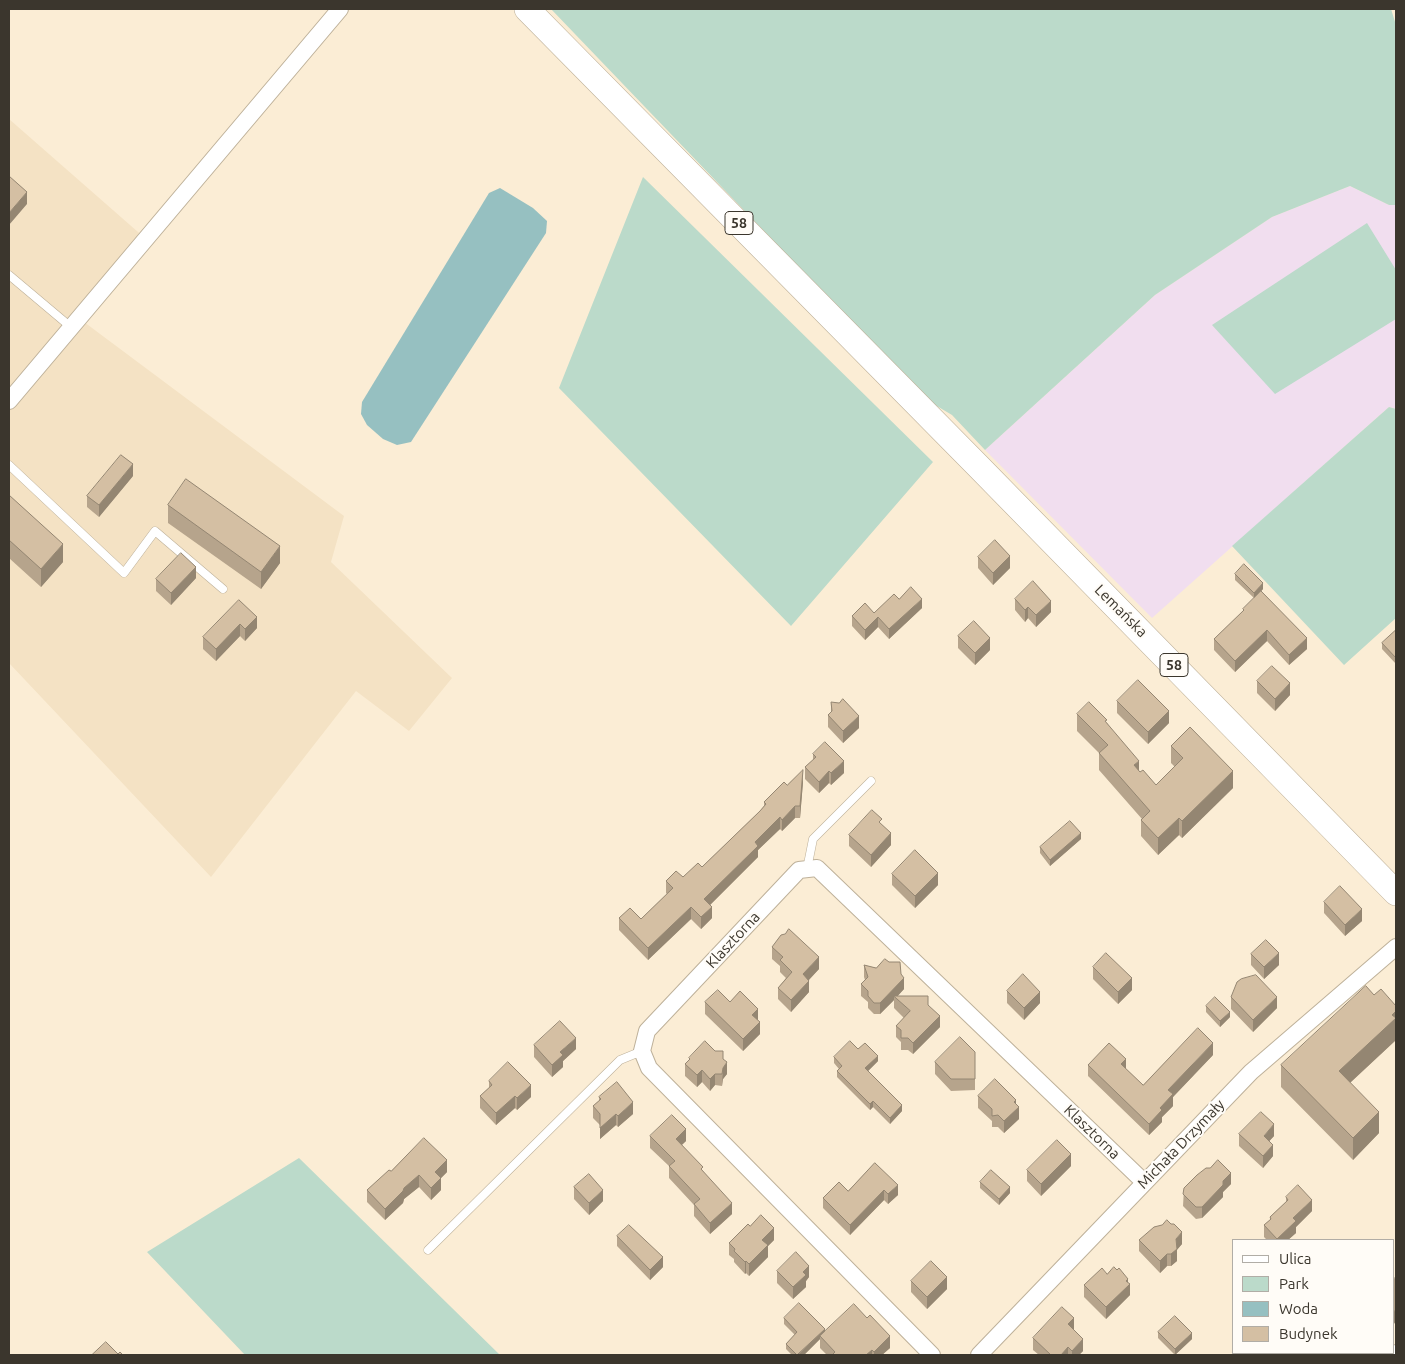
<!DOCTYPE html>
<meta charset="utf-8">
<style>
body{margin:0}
#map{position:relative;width:1405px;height:1364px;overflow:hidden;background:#fbedd5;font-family:Ubuntu,sans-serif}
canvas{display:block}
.frame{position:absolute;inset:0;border:10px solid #3b362d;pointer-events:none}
.legend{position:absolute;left:1232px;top:1239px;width:162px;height:115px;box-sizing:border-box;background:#fffcf7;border:1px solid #b1ada6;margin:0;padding:6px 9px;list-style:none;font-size:15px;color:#3b362d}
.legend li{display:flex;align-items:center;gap:10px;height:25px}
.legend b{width:25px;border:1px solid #b1ada6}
</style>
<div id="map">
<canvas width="1405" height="1364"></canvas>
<div class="frame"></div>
<ul class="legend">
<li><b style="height:6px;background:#fff"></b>Ulica</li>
<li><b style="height:14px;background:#bbdaca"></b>Park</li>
<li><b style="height:14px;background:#96c0c1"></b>Woda</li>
<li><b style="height:14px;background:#d4bfa3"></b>Budynek</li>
</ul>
</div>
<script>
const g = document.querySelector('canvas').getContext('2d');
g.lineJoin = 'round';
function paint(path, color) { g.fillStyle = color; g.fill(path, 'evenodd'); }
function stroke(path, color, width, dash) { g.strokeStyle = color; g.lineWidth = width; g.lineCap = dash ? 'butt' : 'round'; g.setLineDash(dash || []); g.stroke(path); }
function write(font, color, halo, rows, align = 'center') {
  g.font = font + ' Ubuntu,sans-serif'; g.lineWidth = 4; g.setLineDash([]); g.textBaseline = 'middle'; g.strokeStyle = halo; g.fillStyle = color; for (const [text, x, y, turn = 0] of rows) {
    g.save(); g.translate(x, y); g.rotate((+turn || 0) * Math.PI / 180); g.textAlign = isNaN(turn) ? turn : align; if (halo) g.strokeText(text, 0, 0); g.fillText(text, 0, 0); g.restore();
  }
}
paint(new Path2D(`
 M9,119L146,239L80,319L344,516L331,562L452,678L409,731L356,691L211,877L9,663Z`), '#f4e2c4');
paint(new Path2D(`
 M1350,186L1389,205H1396V409L1389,407L1152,618L985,450L1155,295L1272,217Z`), '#f1deef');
paint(new Path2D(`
 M551,9H1391L1396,25V205H1389L1350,186L1272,217L1155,295L985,450L952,415L925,399Z
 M643,177L933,462L791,626L559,388Z
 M1367,223L1396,270V319L1275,394L1212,325Z
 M1389,407L1396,409V618L1344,665L1232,546Z
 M299,1158L500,1355H245L147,1252Z`), '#bbdaca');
paint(new Path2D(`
 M500,188L533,208L547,221L546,233L411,442L397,445L383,439L367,425L361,414L362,402L489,193Z`), '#96c0c1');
const lane = new Path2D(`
 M9,275L72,328
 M9,465L124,573L155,531L223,589
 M807,869L813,839L871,781
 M428,1250L620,1060L642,1051`);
const street = new Path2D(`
 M9,401L340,9
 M932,1355L649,1068L642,1051L647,1031L799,870L817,868L1144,1182
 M979,1355L1251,1072L1396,947
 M1390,1355L1393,1353`);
const primary = new Path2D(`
 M527,9L977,465L1396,893`);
stroke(lane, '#beb19a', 9);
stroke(street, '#beb19a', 18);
stroke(primary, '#beb19a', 26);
stroke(lane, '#fff', 8);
stroke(street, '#fff', 16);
stroke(primary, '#fff', 25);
paint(new Path2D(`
 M133,476L99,517L87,507V496Z
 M9,495L63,562L41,587L9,558Z
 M168,505L280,563L261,589L168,523Z
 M978,557L1010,568L993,585L978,568Z
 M1235,574L1263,589L1258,594L1307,649L1289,665L1267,641L1235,672L1214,650V639L1243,611V609L1254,598L1235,580Z
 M196,578L171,605L156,591V579Z
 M899,599L922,608L889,639L878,627L865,640L852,626V616L874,613Z
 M1015,599L1051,612L1036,627L1028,618L1025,622L1015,610Z
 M257,617V628L245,641L240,636L216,661L203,649V637Z
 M1396,630V664L1382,649V643Z
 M958,636L990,650L975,665L958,648Z
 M1257,681L1290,695L1275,711L1257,693Z
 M1117,701L1169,723L1148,744L1117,713Z
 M831,702L859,728L843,743L828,727V715L831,712Z
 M1077,714L1107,723L1139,771L1156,785L1175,767L1171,763V746L1233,788L1182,838L1179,835L1158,855L1141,836V820L1142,819L1099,770V753L1077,731Z
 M813,754L844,773L831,785L829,783L819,793L805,779V767L813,760Z
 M803,782L800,818H795L782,831L780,829L758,850V857L710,905L712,918L701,929L691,919L648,960L619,930V918L641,919L667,894L666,893V881L683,877L702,867L760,811L764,806V802L787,785Z
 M882,825L891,845L871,867L849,846V835Z
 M1081,839L1050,866L1040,853V847Z
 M892,874L938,885L915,908L892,885Z
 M1324,902L1362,921L1345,936L1324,913Z
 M772,947L819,969L809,980V992L791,1012L778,999V988L786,978L780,972V966L772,959Z
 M1251,954L1279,965L1264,979L1251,965Z
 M864,965L901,974L904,989L897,996L928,1005L940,1027L913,1054L908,1050H901V1042L896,1037V1026L904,1018L894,1008V1000L880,1014H874L868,1008V1002L861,996V984L865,980L864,977Z
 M1093,967L1132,990L1118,1004L1093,979Z
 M1007,991L1040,1003L1024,1020L1007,1003Z
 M1374,995L1396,1006V1040L1350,1083L1379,1133L1353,1160L1281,1087V1065Z
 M1231,997L1277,1008L1253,1032L1231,1009Z
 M705,1002H730L758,1020L760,1034L743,1051L705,1014Z
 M1206,1006L1230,1017L1220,1027L1206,1012Z
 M534,1045L576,1049L563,1061V1067L552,1077L534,1057Z
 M858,1049L878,1061L868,1071L902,1111L890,1124L873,1107L870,1110L837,1077V1071L839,1069L834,1063V1057Z
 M975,1052V1090L951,1091L935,1074V1062Z
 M1213,1055L1173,1097V1106L1162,1117V1122L1149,1135L1088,1076V1065L1126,1069L1143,1085Z
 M689,1058L723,1059L727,1074L723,1079L722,1086L715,1085L710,1091L702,1082L697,1087L685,1076V1064L689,1060Z
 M489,1081L531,1097L517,1110L515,1108L496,1125L480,1108V1096L489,1088Z
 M978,1096L1016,1105L1019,1119L1004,1133L998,1127H992V1121L978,1108Z
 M599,1097L633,1114L618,1127L616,1125L600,1139V1125L593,1118V1106L599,1101Z
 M1239,1134L1274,1136L1269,1141L1273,1156L1263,1168L1239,1146Z
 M650,1136L686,1141L682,1145L703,1171L732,1214L710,1234L694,1216V1205L669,1178V1166L650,1148Z
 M875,1163L898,1195L888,1204L884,1200L850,1235L823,1208V1198L848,1191Z
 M1071,1166L1041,1196L1027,1181V1170Z
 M391,1171L447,1172L441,1178V1190L431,1200L419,1187L404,1199L403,1203L385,1220L367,1202V1190Z
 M980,1182L1010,1193L999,1205L980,1188Z
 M1231,1184L1223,1192V1197L1202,1218L1196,1219L1183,1206L1184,1188Z
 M574,1187L603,1201L589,1215L574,1199Z
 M1286,1197L1312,1211L1296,1227V1233L1288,1240H1267L1264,1237V1225L1270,1220V1217L1286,1202Z
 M750,1226L774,1240L768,1246V1257L749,1276L746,1273L745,1274L734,1262V1259L729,1255V1243Z
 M617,1236L663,1267L650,1280L617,1246Z
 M1139,1240L1182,1244L1177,1249V1261L1171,1266H1167L1160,1273L1139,1251Z
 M777,1271L809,1277L806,1281V1287L793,1299L777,1283Z
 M1107,1274L1128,1283L1130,1295L1106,1319L1084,1297V1285Z
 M911,1281L947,1289L927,1309L911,1292Z
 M784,1318L825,1332L890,1348L882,1355H827L820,1348V1339L804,1355H792L786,1349V1344L795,1335L784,1324Z
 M1074,1330L1083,1351L1079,1355H1039L1033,1350V1338Z
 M1158,1332L1192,1339L1175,1355L1158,1338Z`), '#b6a48c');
paint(new Path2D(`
 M27,192V204L9,225V213Z
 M133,464V476L99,517V505Z
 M63,544V562L41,587V569Z
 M280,546V563L261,589V572Z
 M1010,556V568L993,585V573Z
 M196,567V578L171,605V593Z
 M1263,583V589L1254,599V593Z
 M922,599V608L889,639V629Z
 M1051,601V612L1036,627V615Z
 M1028,607V618L1025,622V610Z
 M257,617V628L245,641V629Z
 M878,617V627L865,640V630Z
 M240,624V636L216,661V649Z
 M1267,630V641L1235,672V661Z
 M990,638V650L975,665V653Z
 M1307,638V649L1289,665V655Z
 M1290,683V695L1275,711V699Z
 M1169,711V723L1148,744V732Z
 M859,716V728L843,743V731Z
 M844,761V773L831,785V773Z
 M1139,761V778L1134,765Z
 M803,770V782L800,818V806Z
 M829,771V783L819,793V782Z
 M1233,771V788L1182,838V821Z
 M795,806V818L782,831V820Z
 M780,817V829L758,850V857L704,911V899L755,842Z
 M1179,818V835L1158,855V838Z
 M891,833V845L871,867V855Z
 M1081,833V839L1050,866V860Z
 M938,873V885L915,908V896Z
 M691,907V919L648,960V948Z
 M712,907V918L701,929V917Z
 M1362,909V921L1345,936V925Z
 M1279,953V965L1264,979V967Z
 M819,957V969L803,986V974Z
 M904,978V989L896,998L894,996V1000L880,1014V1003Z
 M1132,978V990L1118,1004V992Z
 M809,981V992L791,1012V1000Z
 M1040,992V1003L1024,1020V1008Z
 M1277,997V1008L1253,1032V1020Z
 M758,1009V1021L752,1015Z
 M1396,1011V1040L1339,1093V1071Z
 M1230,1012V1017L1220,1027V1021Z
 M940,1016V1027L913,1054V1043Z
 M760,1022V1034L743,1051V1039Z
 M576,1038V1049L563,1061V1067L552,1077V1065L560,1052Z
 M1213,1043V1055L1173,1097V1106L1162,1117V1122L1149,1135V1124L1160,1108L1168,1090Z
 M878,1056V1061L865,1074V1068Z
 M1126,1059V1071L1121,1064Z
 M727,1062V1074L723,1079L722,1086L723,1068Z
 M702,1070V1082L697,1087V1075Z
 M715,1074V1085L710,1091V1079Z
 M531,1085V1097L517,1110V1098Z
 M515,1096V1108L496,1125V1113Z
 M1016,1100V1109L1019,1107V1119L1004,1133V1121L1014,1102Z
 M873,1101V1107L870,1110V1104Z
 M633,1102V1114L618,1127V1116Z
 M902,1105V1111L890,1124V1118Z
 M1379,1112V1133L1353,1160V1138Z
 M616,1114V1125L600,1139V1128Z
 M1274,1124V1136L1264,1147V1136Z
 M686,1129V1141L676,1150V1139Z
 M1273,1145V1156L1263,1168V1156Z
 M1071,1154V1166L1041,1196V1184Z
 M447,1160V1172L435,1184V1172Z
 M1231,1173V1184L1223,1192V1197L1202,1218V1207L1223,1181Z
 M419,1175V1187L404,1199L403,1203L385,1220V1209L404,1188Z
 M441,1178V1190L431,1200V1188Z
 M898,1185V1195L888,1204V1194Z
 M1010,1187V1193L999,1205V1199Z
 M603,1190V1201L589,1215V1203Z
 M884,1190V1200L850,1235V1225Z
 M1312,1200V1211L1296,1227V1233L1288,1240H1277L1293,1218Z
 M732,1203V1214L710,1234V1223Z
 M774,1228V1240L768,1246V1257L749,1276V1264L762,1240Z
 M1182,1232V1244L1177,1250V1249V1261L1171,1266V1254L1176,1239Z
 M1167,1254V1266L1160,1273V1261Z
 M663,1257V1267L650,1280V1270Z
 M746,1261V1273L745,1274V1262Z
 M809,1266V1277L806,1281V1287L793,1299V1287L803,1272Z
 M947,1277V1289L927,1309V1297Z
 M1128,1279V1285L1130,1284V1295L1106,1319V1307Z
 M1396,1309V1321L1394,1324V1312Z
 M1074,1318V1330L1068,1324Z
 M825,1329V1335L820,1336V1339L804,1355H798Z
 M1192,1333V1339L1175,1355V1349Z
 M890,1336V1348L882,1355H874V1352Z
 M1083,1339V1351L1079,1355H1072V1351Z
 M1068,1347V1355H1061Z
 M872,1350V1355H866Z`), '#948672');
const building = new Path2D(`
 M9,176L27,192L9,213Z
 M121,455L133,464L99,505L87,496Z
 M186,479L280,546L261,572L168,505Z
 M9,495L63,544L41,569L9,540Z
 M995,540L1010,556L993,573L978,557Z
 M181,553L196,567L171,593L156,579Z
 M1244,564L1263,583L1254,593L1235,574Z
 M1033,581L1051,601L1036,615L1028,607L1025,610L1015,599Z
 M911,587L922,599L889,629L878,617L865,630L852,616L865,603L874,613L894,594L899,599Z
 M1261,591L1307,638L1289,655L1267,630L1235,661L1214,639L1244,610L1243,609Z
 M239,600L257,617L245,629L240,624L216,649L203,637Z
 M974,621L990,638L975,653L958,636Z
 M1396,630V658L1382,643Z
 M1272,666L1290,683L1275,699L1257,681Z
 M1138,680L1169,711L1148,732L1117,701Z
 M843,699L859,716L843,731L828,715L832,711L831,702L839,703Z
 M1089,702L1107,720L1105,721L1139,761L1134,765L1140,772L1143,770L1156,785L1183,758L1171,746L1190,727L1233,771L1182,821L1179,818L1158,838L1141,820L1150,811L1099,753L1108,745L1077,714Z
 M825,742L844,761L831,773L829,771L819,782L805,767L816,757L813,754Z
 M803,770L800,806H795L782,820L780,817L755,842L758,846L704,899L712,907L701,917L691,907L648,948L619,918L630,908L641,919L673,888L666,881L676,871L683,877L698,863L702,867L760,811L766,804L764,802L784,782L787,785Z
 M872,810L882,819L879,822L891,833L871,855L849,835Z
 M1070,821L1081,833L1050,860L1040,847Z
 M915,850L938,873L915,896L892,874Z
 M1340,886L1362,909L1345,925L1324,902Z
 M789,929L819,957L803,974L809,981L791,1000L778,988L792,972L780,960L783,957L772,947L781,935L785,934Z
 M1266,940L1279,953L1264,967L1251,954Z
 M1106,953L1132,978L1118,992L1093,967Z
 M885,959L889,962H900L901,974L904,978L880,1003H874L868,996V991L861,984L868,977L864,965L876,968Z
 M1023,974L1040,992L1024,1008L1007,991Z
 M1256,975L1277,997L1253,1020L1231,997L1237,982L1241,979Z
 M1366,986L1374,995L1381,989L1396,1006V1011L1392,1015L1396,1018L1339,1071L1379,1112L1353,1138L1281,1065Z
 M718,990L730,1002L740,991L758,1009L752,1015L760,1022L743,1039L705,1002Z
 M894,996H928V1005L940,1016L913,1043L908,1038H901V1030L896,1026L910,1011Z
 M1215,997L1230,1012L1220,1021L1206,1006Z
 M560,1021L576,1038L560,1052L563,1055L552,1065L534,1045Z
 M1198,1028L1213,1043L1168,1090L1173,1094L1160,1108L1162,1110L1149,1124L1088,1065L1109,1043L1126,1059L1121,1064L1143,1085Z
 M960,1037L975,1052V1079H951L935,1062Z
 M705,1041L715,1051H723V1059L727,1062L723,1068L722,1074H715L710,1079L702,1070L697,1075L685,1064L690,1059L689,1058Z
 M850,1041L858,1049L865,1043L878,1056L865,1068L902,1105L890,1118L873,1101L870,1104L837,1071L842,1066L834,1057Z
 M508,1062L531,1085L517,1098L515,1096L496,1113L480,1096L492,1085L489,1081Z
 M995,1079L1016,1100L1014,1102L1019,1107L1004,1121L998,1115L992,1116V1109L978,1096Z
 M617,1082L633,1102L618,1116L616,1114L600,1128V1114L593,1106L601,1099L599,1097Z
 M1261,1112L1274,1124L1264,1136L1273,1145L1263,1156L1239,1134Z
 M672,1115L686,1129L676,1139L703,1167L701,1169L732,1203L710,1223L694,1204L700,1199L669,1166L675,1161L650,1136Z
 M424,1138L447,1160L435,1172L441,1178L431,1188L419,1175L404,1188L403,1191L385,1209L367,1190L389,1170L391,1171Z
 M1057,1140L1071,1154L1041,1184L1027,1170Z
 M1218,1160L1231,1173L1223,1181V1185L1202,1207H1196L1183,1194L1184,1188L1197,1175L1206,1168H1210Z
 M875,1163L898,1185L888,1194L884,1190L850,1225L823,1198L839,1182L848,1191Z
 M991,1170L1010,1187L999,1199L980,1182Z
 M589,1174L603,1190L589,1203L574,1187Z
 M1298,1185L1312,1200L1293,1218L1296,1221L1277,1239L1264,1225L1271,1219L1270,1217L1288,1200L1286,1197Z
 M761,1215L774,1228L762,1240L768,1245L749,1264L746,1261L745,1262L734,1251L735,1249L729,1243L748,1224L750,1226Z
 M1167,1220L1171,1224H1174L1182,1232L1176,1239L1177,1249L1171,1254H1167L1160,1261L1139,1240L1154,1227L1162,1225Z
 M629,1225L663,1257L650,1270L617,1236Z
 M796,1252L809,1266L803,1272L806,1275L793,1287L777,1271Z
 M931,1261L947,1277L927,1297L911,1281Z
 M1114,1267L1117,1270L1119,1268L1128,1279L1126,1281L1130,1284L1106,1307L1084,1285L1102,1268L1107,1274Z
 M1396,1277V1309L1394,1312V1279Z
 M799,1303L825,1329L797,1355L786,1344L797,1332L784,1318Z
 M854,1304L867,1318L870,1315L890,1336L874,1352L872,1350L866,1355H832L835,1352L820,1336Z
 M1062,1307L1074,1318L1068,1324L1083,1339L1072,1351L1068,1347L1061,1355H1051L1033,1338Z
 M1175,1316L1192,1333L1175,1349L1158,1332Z
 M106,1342L118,1354L120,1352L123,1355H92Z`);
paint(building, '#d4bfa3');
stroke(building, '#948672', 1);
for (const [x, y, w] of [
 [739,223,28],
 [1174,665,28]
]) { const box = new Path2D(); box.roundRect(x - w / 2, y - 11.5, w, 23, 4); g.fillStyle = '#fffcf7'; g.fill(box); stroke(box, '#3b362d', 1); }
write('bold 14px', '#3b362d', null, [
 ["58",739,223],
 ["58",1174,665]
]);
write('15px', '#3b362d', '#fffcf7', [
 ["Lemańska",1121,611,45],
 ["Klasztorna",733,940,-47],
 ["Klasztorna",1092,1132,44],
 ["Michała Drzymały",1181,1144,-46]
]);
</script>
